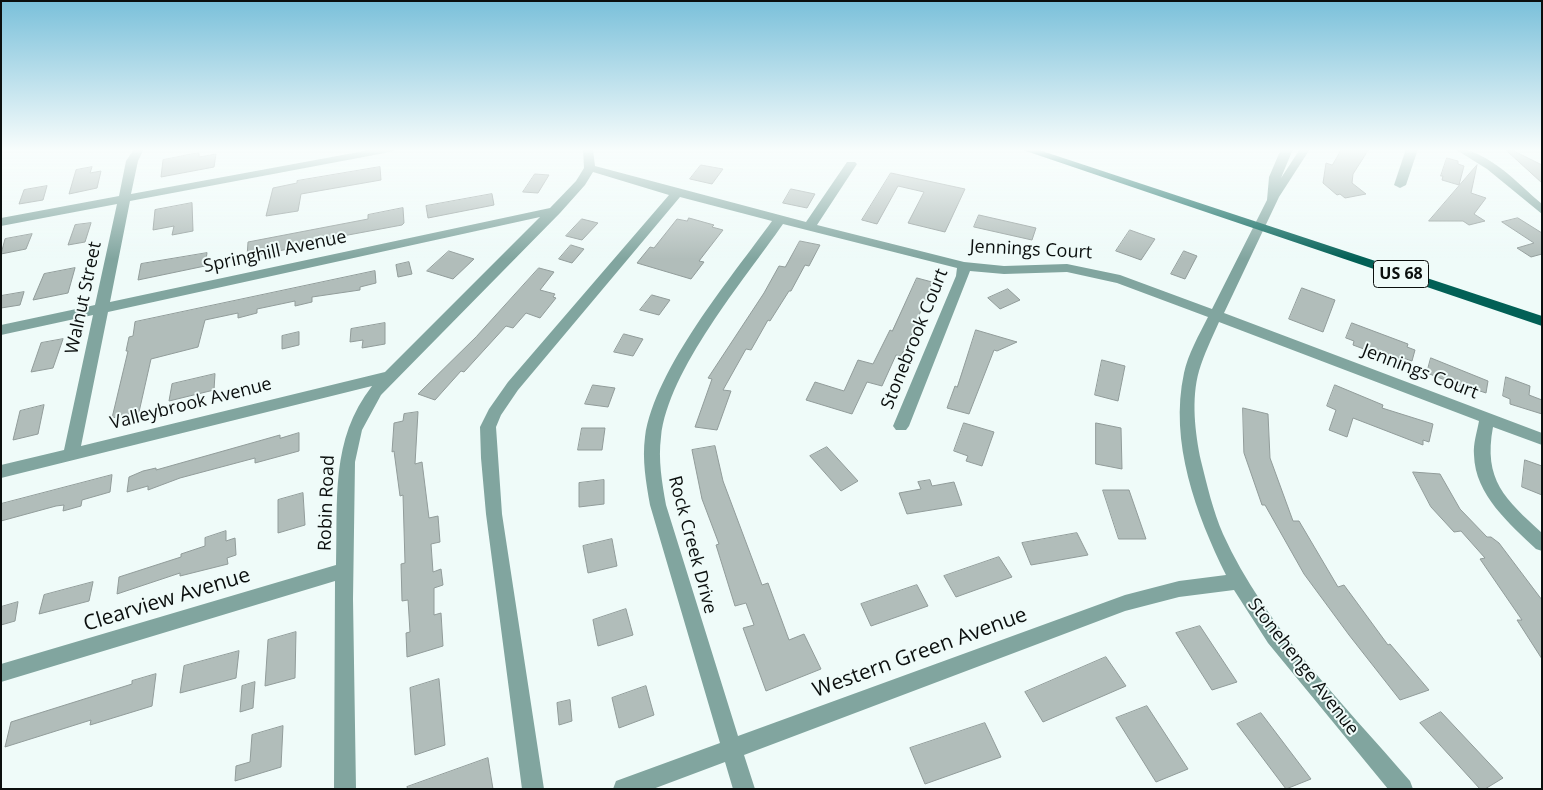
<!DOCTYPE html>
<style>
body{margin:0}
#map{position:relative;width:1543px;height:790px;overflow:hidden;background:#effbf9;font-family:"Open Sans",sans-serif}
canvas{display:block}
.frame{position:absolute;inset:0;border:2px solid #0b0f0e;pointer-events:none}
</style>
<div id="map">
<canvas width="1543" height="790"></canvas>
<div class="frame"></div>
</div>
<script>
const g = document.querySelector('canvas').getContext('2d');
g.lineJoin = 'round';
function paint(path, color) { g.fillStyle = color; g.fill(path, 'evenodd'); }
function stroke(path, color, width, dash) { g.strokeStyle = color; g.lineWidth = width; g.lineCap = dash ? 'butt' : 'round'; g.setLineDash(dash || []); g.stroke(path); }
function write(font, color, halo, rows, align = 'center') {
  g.font = font + ' "Open Sans",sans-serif'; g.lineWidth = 4; g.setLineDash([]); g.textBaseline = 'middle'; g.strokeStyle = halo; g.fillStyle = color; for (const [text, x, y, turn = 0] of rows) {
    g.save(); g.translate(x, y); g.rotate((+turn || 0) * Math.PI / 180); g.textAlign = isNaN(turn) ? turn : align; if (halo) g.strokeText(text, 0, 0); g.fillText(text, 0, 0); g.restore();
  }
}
const building = new Path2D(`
 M1342,149H1369L1353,174L1352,183L1366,194L1345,198L1340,194L1337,195L1323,183L1326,163L1332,165Z
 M1510,149L1542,165V183L1507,151Z
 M199,153V157L216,154L214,167L161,177L163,160Z
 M1447,158L1458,161V164L1464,166L1459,185L1442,180L1443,176H1441Z
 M701,165L723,169L712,184L690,179Z
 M1477,165L1471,193L1486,198L1474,214L1485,221L1469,225L1463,221H1429Z
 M92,167L90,173L101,171L97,188L69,194L76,170Z
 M380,167L381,180L301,194L298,211L266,216L273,188L297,183V181Z
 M891,173L965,189L945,232L908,223L924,192L898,186L877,224L862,220Z
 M535,174L549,175L538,193L523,192Z
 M47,186L43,200L19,204L24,190Z
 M791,189L815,194L807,208L783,203Z
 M492,194L494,205L428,218L426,206Z
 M192,203L193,231L172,235L174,226L153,230L155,210Z
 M403,208L404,223L402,225L305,243L304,246L247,257L248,242L368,219V215Z
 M979,215L1036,228L1032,240L974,227Z
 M689,218L714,225L712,227L723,230L699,261L704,262L691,279L637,263L650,247L654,248L677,219L687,221Z
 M1518,218L1542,233V254L1531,257L1517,248L1534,243L1502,222Z
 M582,219L598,223L582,240L566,236Z
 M91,223L85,242L68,245L75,225Z
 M1130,230L1155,239L1141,260L1116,251Z
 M32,234L26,249L1,254L5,239Z
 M800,241L820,245L809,266L805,265L791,291H789L770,321L768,320L751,350L746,349L723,390L731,391L717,430L695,427L712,379L708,378L764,293L779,266L785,267Z
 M571,245L584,249L572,263L559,259Z
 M449,251L474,259L453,279L427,271Z
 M1184,251L1197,256L1185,279L1171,274Z
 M207,253L205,266L138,280L141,264Z
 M409,262L412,274L398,277L396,265Z
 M75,268L68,293L33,300L44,274Z
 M539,268L554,272L540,290L555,294L553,297L556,298L540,318L526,313L513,328L506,326L464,372L461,371L435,400L418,394L476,337Z
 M375,271L376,283L360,287V290L312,297V302L295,306V301L257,309V313L238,318V313L205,320L198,347L151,359L139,412L112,418L128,351H126L129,337L133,336L135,322Z
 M917,278L932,282L911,336L901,356L896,355L882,386L867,382L852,414L806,400L815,382L844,391L858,360L873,364L890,330L892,331Z
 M1302,288L1335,300L1323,332L1289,319Z
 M1008,289L1020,300L1000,309L988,298Z
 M24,292L20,305L1,308V296Z
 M652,295L670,300L659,315L640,310Z
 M385,323V344L362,348L363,340L350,342L351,329Z
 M1352,323L1408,344L1407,347L1415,350L1412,361L1403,358L1402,363L1353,345L1354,341L1346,338Z
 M976,330L1017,342L997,351L994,350L969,414L947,408L955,386L957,387Z
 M299,332V345L282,349V336Z
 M624,334L643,339L633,356L614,352Z
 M63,339L53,368L31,372L41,343Z
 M1431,358L1488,381L1486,393L1477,390L1476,392L1427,373Z
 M1102,360L1125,366L1118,401L1095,395Z
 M215,374L214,390L169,401L172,384Z
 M1506,377L1530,386L1529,395L1542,400V414L1510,404V399L1503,396Z
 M593,385L615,388L608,407L585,404Z
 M1335,385L1383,405L1382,408L1433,424L1429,442L1423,440V445L1353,418L1347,437L1329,430L1336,410L1327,406Z
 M44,405L38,434L13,440L20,411Z
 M1243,408L1268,414L1270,458L1293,521H1299L1338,587L1344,585L1388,645L1390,644L1429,690L1400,700L1349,635L1304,574L1265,505H1262L1244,453Z
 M418,412L415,464L422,462L429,518L438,516L440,542L431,544L433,572L441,569L443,585L434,588V615L441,613L443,646L407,657L406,633L410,632L408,600L402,601L401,564L405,563L403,495L400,496L394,451L392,452L394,423L403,421L404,414Z
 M964,423L994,432L982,466L966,461L968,456L954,451Z
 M1096,423L1121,428L1122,469L1096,464Z
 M582,428H605L602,450H578Z
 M299,433V451L255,463V458L180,478L148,490V486L127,492L129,477L143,471L156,468V470L280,435V438Z
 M715,446L723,481L762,585L768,583L789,640L804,634L821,669L766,691L743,628L754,625L746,603L735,606L716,545L719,544L702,499L692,450Z
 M827,447L858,481L841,491L810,456Z
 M1525,460L1542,466V495L1522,487Z
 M1413,472L1440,474L1460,509L1487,537H1491L1499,543L1542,600V659L1517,620H1522L1480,559L1485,558L1461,531L1454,532L1431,507Z
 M112,475L110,492L82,500L81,506L63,511L64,505L56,506L1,521V504Z
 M604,480V504L579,507V483Z
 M930,480L932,486L954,482L962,505L907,514L899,493L921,489L918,482Z
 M1103,490H1129L1146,539H1119Z
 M303,493L305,525L278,533V500Z
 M226,531V541L235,538L236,555L227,558L228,564L180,576V573L117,594L119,577L181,557V554L205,546V538Z
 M1077,533L1088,555L1031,565L1022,543Z
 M612,539L617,566L588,573L583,546Z
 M999,557L1012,577L956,597L944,576Z
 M93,582L89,601L39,614L44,595Z
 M917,585L928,606L871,626L861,604Z
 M18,602L15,621L1,625V607Z
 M626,609L633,635L598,646L593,620Z
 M1200,626L1237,682L1212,690L1176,633Z
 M296,632L295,678L265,686L268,640Z
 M239,651L236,678L180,693L184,666Z
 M1106,657L1126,686L1043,722L1025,692Z
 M156,674L152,706L90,725L91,720L5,747L11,722L132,684V681Z
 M439,679L445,745L415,755L410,688Z
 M255,682L253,708L240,712L242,686Z
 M646,686L654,715L619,728L612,698Z
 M570,700L572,721L559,725L557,703Z
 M1147,706L1188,769L1156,782L1116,718Z
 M1441,712L1503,778L1485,789H1480L1420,723Z
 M1261,713L1311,779L1286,789L1237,724Z
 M985,723L1001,757L925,784L910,748Z
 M283,726L281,767L235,781L236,766L250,762L252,735Z
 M488,758L493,789H408L407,787Z`);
paint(building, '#b1bdba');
stroke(building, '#919c9a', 1);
paint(new Path2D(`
 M134,149H141L143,151L138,161L131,194L375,149H396L390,152L130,201L110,302L550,208L576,181L584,168L583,149H593L595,166L806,222L847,162H855L857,164L817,225L964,262L1004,266L1067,264L1120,275L1212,309L1267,200L1269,177L1281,149H1293L1281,178L1300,149H1310L1279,197L1224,313L1542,433V445L1493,427C1483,480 1505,499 1542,533V551L1536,549C1510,524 1475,495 1474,455C1473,444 1477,432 1479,421L1219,322C1212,338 1204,354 1199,371C1191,399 1195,433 1201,461C1207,485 1213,511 1223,534C1266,628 1343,703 1410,781L1413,789H1388L1268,643L1234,590L1179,597L1125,611L744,755L755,789H733L725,762L653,789H613L616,781L720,743L650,505C646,482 642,460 645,437C655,368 731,278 772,221L680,197L518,390L501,415L496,427L502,514L544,789H522L486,514L481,458L480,427L489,409L508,382L669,195L593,172L585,185L560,213L381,395L362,430L355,462L353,599L356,789H334L335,581L1,682V664L336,565C338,500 330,440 372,386L1,478V465L64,450L93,315L1,335V325L95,305L117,204L1,226V218L119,196L126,161ZM540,217L385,372L81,446L108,312ZM783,224L957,268L956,276L893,426L896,430H906L909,426L970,271L1004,274L1067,272L1117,283L1208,317C1199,335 1188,354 1184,373C1169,442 1196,514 1226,575L1179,581L1125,595L738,736L666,505C662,482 658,460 661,437C668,370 744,280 783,224Z
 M1406,149H1418L1406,185L1400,188L1394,185Z
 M1455,149C1488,149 1518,184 1542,204V214L1487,169Z`), '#81a59f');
paint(new Path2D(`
 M1020,149H1036L1542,316V326Z`), '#026056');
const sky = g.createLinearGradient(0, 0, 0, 259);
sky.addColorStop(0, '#7ac0da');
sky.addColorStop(0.58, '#f8fdfc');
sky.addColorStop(1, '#f8fdfc00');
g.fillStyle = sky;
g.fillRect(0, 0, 1543, 259);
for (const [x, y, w] of [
 [1401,274,55]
]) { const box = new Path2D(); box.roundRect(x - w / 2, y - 13.5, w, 27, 4); g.fillStyle = '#effbf9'; g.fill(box); stroke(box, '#0b0f0e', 1); }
write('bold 16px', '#0b0f0e', null, [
 ["US 68",1401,274]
]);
write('18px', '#0b0f0e', '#effbf9', [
 ["Jennings Court",1031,250,3],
 ["Springhill Avenue",275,252,-12],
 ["Walnut Street",84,298,-78],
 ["Stonebrook Court",915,339,-68],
 ["Jennings Court",1420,372,21],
 ["Valleybrook Avenue",191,404,-14],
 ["Robin Road",327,503,-88],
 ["Rock Creek Drive",692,545,75],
 ["Stonehenge Avenue",1303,667,52]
]);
write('21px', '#0b0f0e', '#effbf9', [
 ["Clearview Avenue",167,600,-17],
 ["Western Green Avenue",920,653,-20]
]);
</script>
